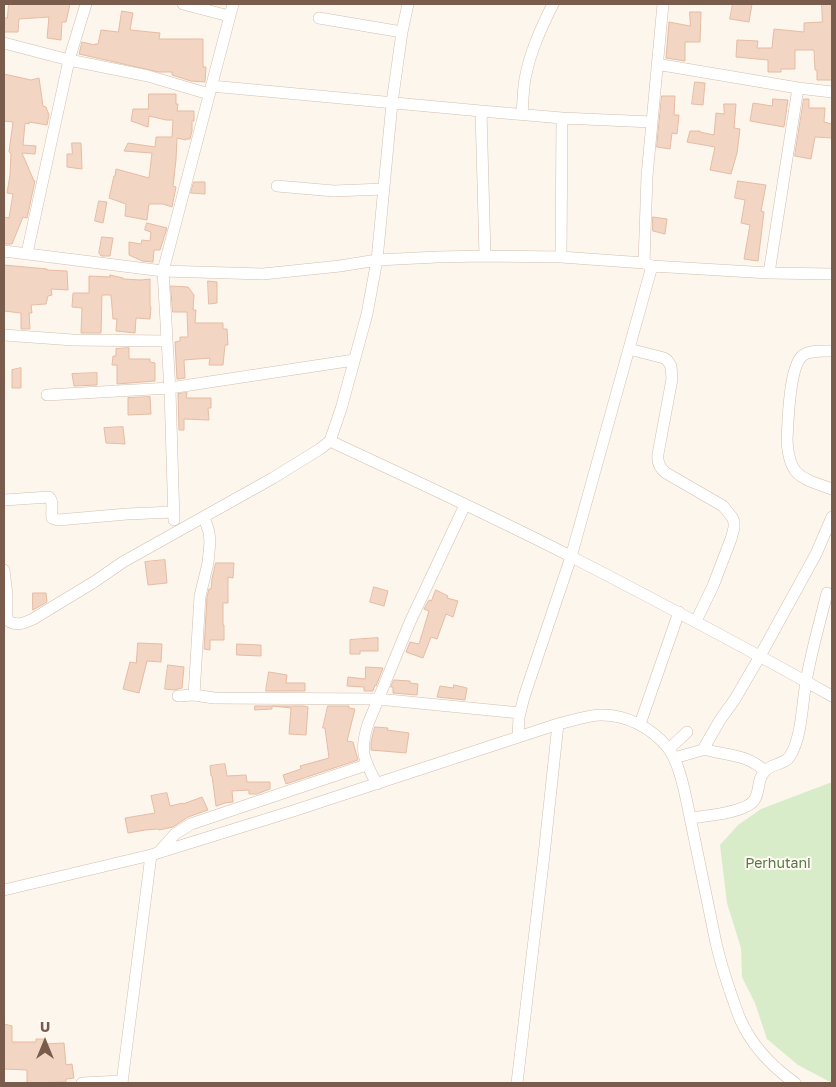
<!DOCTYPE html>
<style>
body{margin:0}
#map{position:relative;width:836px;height:1087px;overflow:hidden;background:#fdf6ec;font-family:"Golos Text",sans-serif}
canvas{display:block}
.frame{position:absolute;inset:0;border:5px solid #7a5c4d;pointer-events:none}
.north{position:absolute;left:20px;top:1017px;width:50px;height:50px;-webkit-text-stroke:4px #fffaf3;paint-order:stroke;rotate:0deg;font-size:14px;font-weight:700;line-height:20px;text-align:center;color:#7a5c4d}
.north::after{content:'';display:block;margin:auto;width:18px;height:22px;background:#7a5c4d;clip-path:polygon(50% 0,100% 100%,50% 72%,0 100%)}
</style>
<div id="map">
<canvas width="836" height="1087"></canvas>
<div class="frame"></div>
<div class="north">U</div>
</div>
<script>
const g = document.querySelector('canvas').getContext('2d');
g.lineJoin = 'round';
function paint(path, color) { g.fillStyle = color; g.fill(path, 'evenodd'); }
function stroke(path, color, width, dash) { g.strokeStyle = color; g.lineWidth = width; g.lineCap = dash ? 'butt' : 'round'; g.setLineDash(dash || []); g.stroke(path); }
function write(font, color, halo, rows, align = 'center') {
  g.font = font + ' "Golos Text",sans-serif'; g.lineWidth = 4; g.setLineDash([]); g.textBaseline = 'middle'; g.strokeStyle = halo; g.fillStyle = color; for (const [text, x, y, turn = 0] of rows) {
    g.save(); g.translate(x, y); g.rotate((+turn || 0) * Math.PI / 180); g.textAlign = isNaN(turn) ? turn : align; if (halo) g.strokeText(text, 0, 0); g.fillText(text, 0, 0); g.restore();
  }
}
paint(new Path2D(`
 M832,782V1083L798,1065L767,1039L755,1003L742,977L741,948L727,903L720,845L738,825L761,809Z`), '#d8ecc9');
const building = new Path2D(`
 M9,4H70L66,22H62L61,40L47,38L49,17L19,19L18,32H4V18H7Z
 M733,4H752L749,22L730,19Z
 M822,4H832V80H817V70H815L814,50H795V69H781V72H768V60L736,57L737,40L758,41L757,48H772L774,29L804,32V23L822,22Z
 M122,11L133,13L130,30L160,33L159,39H203V67H206L205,82L191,81L172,75V72H159L79,54L82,42L95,45V44H98L101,30L118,32Z
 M690,12H701L700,42H685V61L666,58L669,22L690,26Z
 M4,74L31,80L39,78L43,106L46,107L49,115L47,125L29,122V124L25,123L23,145L36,146L35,154L22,153L34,181H35L27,218L23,217L12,244H4V217L9,218L13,194L7,193L10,175L11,153L9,152L13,122L4,121Z
 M695,82L705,83L703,105L692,104Z
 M149,94H176V104H178L177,111H194V121H192V131L190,139H186V140L177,138L176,160L173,186L176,187L172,207L163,204H149L147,220L125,216L126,204L109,198L114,176H115L116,169L149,178L152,153L124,151L128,143L155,147L156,137H172L173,120H166L149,116L148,127L131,121L133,109H148Z
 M662,96H675L674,115H679L677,134L672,133L670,149L657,147Z
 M773,99L788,100L784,127L750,121L753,103L772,106Z
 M804,99H809V108H825L824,122L832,124V138L815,137L811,159L795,156Z
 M724,104H736L734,128L740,129L737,153L731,174L710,170L715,147L687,142L690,131H700V132L714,135L716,113L724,114Z
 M72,143H81L82,169L67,167V154H72Z
 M738,181L766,185L761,211L764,212L758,261L744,259L750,225L741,223L745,200L735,198Z
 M194,182H205V194L191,193Z
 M99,201L107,202L103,223L95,221Z
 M653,217L667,219L665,234L653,231Z
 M147,223L167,228L160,250H154L153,262L142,261L129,255V242L141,244L142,240L150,241L151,232L145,230Z
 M102,237L113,238L110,256H101L99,253Z
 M4,265L47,269V270L67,271L68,290L51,289L52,295L48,296L46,304L31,305L32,313H29L30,329H21V313L4,311Z
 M110,275L123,278V279L141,280L150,279V306L151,307L150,319L136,318L135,333L116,331L117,319H113L111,295H102L101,333H81L82,308L72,307L73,293H89V276L110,277Z
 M208,281L217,282V303L209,304Z
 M171,286L188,287L194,295L193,310H196L195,323H223V329H227L228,345H225L223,365H209L210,358L184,360L185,378L177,379L175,342L180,341V337H188L187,312H173Z
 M129,348V359H150V362L155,363V381L117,384V365H112L113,356H116V349Z
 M21,368V388H12V370Z
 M97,373V385L74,386L72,374Z
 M187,393L186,398H211V408H208L209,420L184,419V430H179L178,394Z
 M150,397L151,414L128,415V398Z
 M123,427L125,444L106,443L104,428Z
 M165,560L167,583L148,585L145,562Z
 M216,563H234L233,578L228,577V603H223V625H224V640H210V650L204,649L207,597L209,589H211L212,579Z
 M374,587L388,591L384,606L370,602Z
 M436,590L448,596L447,598L458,601L453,617L446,614L437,639L431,637L423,658L406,652L410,642L419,644L429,611L424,609L429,600L431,601Z
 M33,593H46L47,602L33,610Z
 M378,638V651H360V654H350V640Z
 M138,643L162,644L161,662L147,661L139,693L123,689L130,662L136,663Z
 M237,644L261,645V656L237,655Z
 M168,665L184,667L182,688L174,690L165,689Z
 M366,667L383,668L376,686L375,685L373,691H364V687L347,686L348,677L365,679Z
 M269,672L287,675L286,683H305V691H266Z
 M394,680L410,681V683L418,684L417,695L393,693V687H391Z
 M454,685L467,688L465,700L437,697L440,686L453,688Z
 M255,706H304L308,707L306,735L289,734L291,708L272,706V709L255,710Z
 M328,706H349V708L355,709L347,741L353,742L358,760L286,784L283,775L301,769L300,766L329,758L325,728H323Z
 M375,727L388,728L387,730L409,733L406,753L371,750V743Z
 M225,764L227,776L246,775L247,782H270V789L257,794H249V790L232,791L233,802L225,803L216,806L212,776H211L210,766Z
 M167,793L170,806L183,803V804L202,797L208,810L188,817L173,827L159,830L158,829L145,830L128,833L125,818L155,813L151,796Z
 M4,1024L12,1026V1042H36V1039H45V1044L64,1043L66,1065L72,1064L74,1078L66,1079V1082L27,1083V1070L4,1069Z`);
paint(building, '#f3d5c3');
stroke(building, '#e6bba3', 1);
const street = new Path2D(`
 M183,4L229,16
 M319,18L402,32
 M4,43L69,60L148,76L209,94
 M657,63L662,65L798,88L832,92
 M211,86L481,111L562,118L652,122
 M481,111L485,256
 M522,114C523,103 523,90 525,79C530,52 541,28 553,4
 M277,186L334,191L383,189
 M4,251L163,271L263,274L340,266L377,260L437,257L485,256L561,257L644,263L652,266L769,273L832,274
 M27,253L69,60L86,4
 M561,257L562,118
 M644,263L647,176L663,4
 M769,273L798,88
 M4,335L73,340L167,341
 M629,349L664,358L667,360L671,366L672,379L658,454C657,462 659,468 666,473L723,506L732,517L734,522V528L731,539L713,586L696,621
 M832,351C823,351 809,350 802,356C789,368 788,422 787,440C789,477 801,478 832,489
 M47,395L170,388L354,360
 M330,441C411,479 492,516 572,557C659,602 746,648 832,696
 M4,500L49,497C54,502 51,511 52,518L58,520L127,514L174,512
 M174,520L170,391L163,271L233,4
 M4,570L7,595V620C16,627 24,623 33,619L94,582L123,562L273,478L320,449L330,441L341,409L367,314L377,260L392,103L402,32L408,4
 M194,695L200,596L208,563L210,542L209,532L204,517
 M178,696L194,695L214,698L378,699L520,713
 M640,724L679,612
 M518,737L519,717L524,697L571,557L652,266
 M669,749L687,732
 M674,758L706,749
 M765,771C746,754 730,756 707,750L705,749V746L720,720L735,699L760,656L816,554L832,517
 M377,784C364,760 359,752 368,724L410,622L465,505
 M690,818C705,816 747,813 755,799C760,790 757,779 765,771C772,763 785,765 790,756C802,737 802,704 806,682C811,652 820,622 827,593
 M159,852L175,834L191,824L366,765
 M4,890L151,855L293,811L558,724C571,721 585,716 599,715C626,714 652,728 668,748C680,763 686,798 690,817C699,859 707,901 716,943C722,969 731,995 740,1019C752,1046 771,1066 795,1083
 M82,1083L122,1081
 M122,1083L151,855
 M517,1083L544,855L558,724`);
stroke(street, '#d1beb0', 12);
stroke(street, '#fff', 11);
write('14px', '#537a41', '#fffaf3', [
 ["Perhutani",778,864]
]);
</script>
